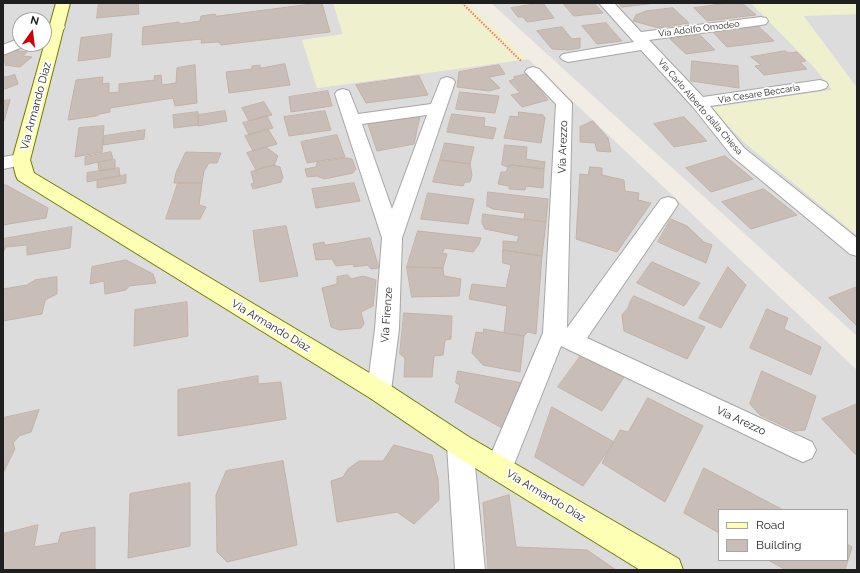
<!DOCTYPE html>
<style>
body{margin:0}
#map{position:relative;width:860px;height:573px;overflow:hidden;background:#f1ece4;font-family:Raleway,sans-serif}
canvas{display:block}
.frame{position:absolute;inset:0;border:4px solid #1f1f1f;pointer-events:none}
.legend{position:absolute;left:718px;top:509px;width:130px;height:52px;box-sizing:border-box;background:#fff;border:1px solid #a5a5a5;margin:0;padding:5px 7px;list-style:none;font-size:12px;color:#1f1f1f}
.legend li{display:flex;align-items:center;gap:8px;height:20px}
.legend b{width:20px;border:1px solid #a5a5a5}
.north{position:absolute;left:12px;top:12px;width:40px;height:40px;box-sizing:border-box;background:#fff;border:1px solid #a5a5a5;border-radius:50%;rotate:14deg;font-size:11px;font-weight:700;line-height:16px;text-align:center;color:#1f1f1f}
.north::after{content:'';display:block;margin:auto;width:14px;height:18px;background:#ce0005;clip-path:polygon(50% 0,100% 100%,50% 72%,0 100%)}
</style>
<div id="map">
<canvas width="860" height="573"></canvas>
<div class="frame"></div>
<ul class="legend">
<li><b style="height:5px;background:#fdffb4"></b>Road</li>
<li><b style="height:11px;background:#c9beb7"></b>Building</li>
</ul>
<div class="north">N</div>
</div>
<script>
const g = document.querySelector('canvas').getContext('2d');
g.lineJoin = 'round';
function paint(path, color) { g.fillStyle = color; g.fill(path, 'evenodd'); }
function stroke(path, color, width, dash) { g.strokeStyle = color; g.lineWidth = width; g.lineCap = dash ? 'butt' : 'round'; g.setLineDash(dash || []); g.stroke(path); }
function write(font, color, halo, rows, align = 'center') {
  g.font = font + ' Raleway,sans-serif'; g.lineWidth = 3.5; g.setLineDash([]); g.textBaseline = 'middle'; g.strokeStyle = halo; g.fillStyle = color; for (const [text, x, y, turn = 0] of rows) {
    g.save(); g.translate(x, y); g.rotate((+turn || 0) * Math.PI / 180); g.textAlign = isNaN(turn) ? turn : align; if (halo) g.strokeText(text, 0, 0); g.fillText(text, 0, 0); g.restore();
  }
}
paint(new Path2D(`
 M3,3H333L343,34L317,88L528,59L857,370V570H3ZM20,20H44V44H20ZM719,510H847V560H719Z
 M491,3H751L815,68L832,90L711,108L745,143L857,235V336Z
 M857,14V88L803,15Z`), '#dddcdc');
paint(new Path2D(`
 M333,3H468L528,59L317,88L302,40L343,34Z
 M751,3H857V14L803,16L857,88V235L745,143L711,108L832,90L815,68Z`), '#eff1ce');
const building = new Path2D(`
 M99,3H138L139,14L97,18Z
 M322,3L330,32L221,45L219,42L201,43L202,39L142,45L143,27L179,22L180,24L200,21L201,16L215,14L216,16Z
 M543,3L554,18L527,22L523,17H518L511,8Z
 M563,3H594L603,13L574,16Z
 M619,3H656L622,7Z
 M728,3H742L756,15L707,21L694,8Z
 M673,8L689,23L659,28L633,21L636,15L646,11Z
 M606,23L622,41L597,44L582,26Z
 M757,25L774,41L727,47L712,31Z
 M562,27L572,39L580,38V48L569,50L552,49L537,31Z
 M112,34L110,57L78,61L81,38Z
 M700,35L715,50L686,54L670,39Z
 M14,50L27,52L23,56L32,57L20,67L5,65L7,63H3V56Z
 M785,51L788,53L797,52L806,61L800,62L807,69L764,75L755,66L761,65L751,57Z
 M692,61L738,66L739,88L691,81Z
 M285,64L290,85L229,93L226,72L252,69V66L260,65V68Z
 M195,65L197,103L175,106L173,98L110,108V112L100,114L96,116L68,120L76,80L103,77L102,84L109,83V93L119,92V84L155,80L154,76L161,75L162,85L176,83L177,68Z
 M499,65L505,74L489,77L500,88L489,91L457,87L459,72Z
 M528,74L548,100L522,107L511,95L520,93L509,81L515,79L514,77Z
 M15,75L18,84L5,89L3,87V76L5,77Z
 M419,76L428,95L366,103L356,85Z
 M328,91L332,106L291,112L289,97Z
 M460,92L499,96L495,113L456,109Z
 M10,100L4,121H3V101Z
 M264,102L272,115L249,121L242,108Z
 M225,111L227,121L198,126V115Z
 M325,111L331,130L289,136L284,117Z
 M198,112V125L174,128L173,115Z
 M519,112L543,115L545,118L541,143L504,138L510,116L518,117Z
 M452,114L485,118L484,126L496,128L493,139L447,132Z
 M267,116L273,128L249,135L243,123Z
 M420,116L414,144L377,151L368,124Z
 M684,117L707,141L674,147L654,124Z
 M593,121L608,138L611,152L597,151L595,143L580,142V127Z
 M104,126L102,152L75,157L79,128Z
 M268,129L277,144L253,151L245,136Z
 M145,130L144,139L103,145L104,136Z
 M337,135L345,157L307,163L301,142Z
 M445,143L474,147L470,164L440,160Z
 M505,145L527,147L526,159L545,162L544,169L512,165L508,167L502,165Z
 M266,147L278,156L274,165L256,170L247,153Z
 M111,152L113,159L85,165V157Z
 M186,152L221,153L217,163H209L204,171L202,183H174L176,173Z
 M725,156L753,179L711,192L686,168Z
 M346,158L352,159L356,169L353,173L324,179L317,176L307,177L305,169L316,167L317,163Z
 M115,160V169L99,171L98,163Z
 M440,160L470,164L472,175L470,182H465L463,186L433,182Z
 M274,165L280,167L283,177L281,182L253,189L251,184L254,183L251,172Z
 M512,165L544,169L543,188L526,186L525,190L509,189V186L498,184L501,172H506L508,167Z
 M590,167L602,168V175L624,180L625,191L639,193L638,200L651,203L617,252L576,239L580,174L588,175Z
 M119,168L120,176L87,182V173Z
 M126,175V183L97,188V180Z
 M178,183H202L199,205L206,207L200,219H166Z
 M354,183L360,201L316,208L312,189Z
 M3,185H6L48,208L46,218L3,225Z
 M764,189L797,215L751,229L722,202Z
 M488,192L548,199L546,222L524,219L525,213L493,209L487,206Z
 M428,193L474,199L468,224L421,219Z
 M483,214L546,222L542,256L503,250V241L517,242L519,236L485,229L482,223Z
 M671,219L687,226L704,242L712,245L706,263L658,242Z
 M286,226L298,276L260,282L253,231Z
 M72,227L70,248L27,255V245L6,247L3,252V239Z
 M418,231L481,238L479,244L473,252L445,248L442,253L447,254L443,268L407,267Z
 M370,238L379,268L371,269L368,265L354,267L353,264L336,266L332,259L316,260L313,244L324,242L325,245Z
 M503,250L542,256L536,334L528,332L524,336L504,333L507,306L469,299L472,284L506,288L511,265L503,263Z
 M126,260L153,274L156,283L129,286L126,290L105,294L104,281L90,284L92,267Z
 M652,262L700,283L684,306L637,283Z
 M407,267L443,268L444,276L461,279L459,296L412,297Z
 M728,267L746,285L721,328L699,318Z
 M348,275L351,279L363,276L376,280L373,306L361,312L364,324L361,328L339,330L331,327L322,288L337,284V277Z
 M57,277V294L45,300L42,314L3,321V289L27,285L35,280Z
 M857,287V326L829,298Z
 M634,296L705,327L687,359L624,331L622,315L628,308L630,302Z
 M187,302L188,336L134,346L135,310Z
 M767,309L788,318L784,329L821,347L811,375L750,348Z
 M404,313L452,316L451,339L445,340L443,355L434,356L432,377H404L405,358L400,354Z
 M484,329L524,336L520,372L483,365L472,353L476,332L483,333Z
 M582,354L624,377L602,411L558,387Z
 M458,371L523,383L502,428L455,402L460,385L456,383Z
 M762,371L816,396L805,430L794,431L760,415L750,404Z
 M258,376V384L281,382L286,419L178,436V390Z
 M648,398L703,426L665,502L602,463L620,430L628,432Z
 M857,404V456L822,419Z
 M552,407L614,442L583,486L535,457Z
 M39,410L31,432L19,436L13,443L15,449L3,473V418Z
 M394,445L432,455L438,479L439,500L414,524L397,512L337,522L331,481L343,477L348,469L359,461H383Z
 M283,461L297,545L227,562L217,552L216,495L226,471Z
 M704,468L783,510H719V533L684,513Z
 M190,483V546L128,558L130,494Z
 M509,495L516,547L587,550L616,570H488L483,503Z
 M38,525L34,547L58,543L61,533L95,527V570H3V534Z
 M847,544L852,547L845,570H786L768,560H847Z`);
paint(building, '#c9beb7');
stroke(building, '#c4b2a5', 1);
const street = new Path2D(`
 M599,3H614L641,32L761,17L766,18L768,21L766,24L761,25L649,40L703,97L820,80L826,82L828,85L826,88L820,90L710,106L744,148L857,238V256L850,254L732,156L693,107L641,50L568,62L563,60L560,57L563,54L634,42Z
 M58,23L63,24L65,27L63,30L44,37V28Z
 M20,38V44H27L25,46L3,55V45Z
 M533,67L539,69L572,103L567,328L661,199L668,197L675,199L678,204L675,209L587,338L812,442L816,450L812,458L803,462L794,458L561,346L509,477L499,480L489,477L485,468L543,333L556,104L525,72L527,69Z
 M447,77L453,79L455,82L402,238L399,329L391,391L388,398L379,402L370,398L367,391L375,329L382,238L335,94L337,91L343,89L349,91L358,114L431,104L441,79ZM427,115L392,209L362,124Z
 M21,154L27,156L30,160L27,164L3,169V157Z
 M460,433L469,437L473,445L485,570H455L447,445L451,437Z`);
const secondary = new Path2D(`
 M56,3H70L30,160L34,173L388,384L469,437L679,559L683,570H640L451,453L370,398L18,180L16,176L12,160Z`);
stroke(street, '#a6a6a6', 2);
stroke(secondary, '#717c00', 2);
stroke(new Path2D(`
 M462,3L521,61`), '#ff7367', 2, [1.5, 1.5]);
paint(street, '#fff');
paint(secondary, '#fdffb4');
write('9px', '#1f1f1f', '#fff', [
 ["Via Adolfo Omodeo",699,29,-7],
 ["Via Cesare Beccaria",759,94,-9],
 ["Via Carlo Alberto dalla Chiesa",700,107,49]
]);
write('11px', '#1f1f1f', '#fff', [
 ["Via Armando Diaz",36,106,-75],
 ["Via Arezzo",563,147,-88],
 ["Via Firenze",387,315,-86],
 ["Via Armando Diaz",271,326,31],
 ["Via Arezzo",741,421,25],
 ["Via Armando Diaz",546,496,31]
]);
</script>
